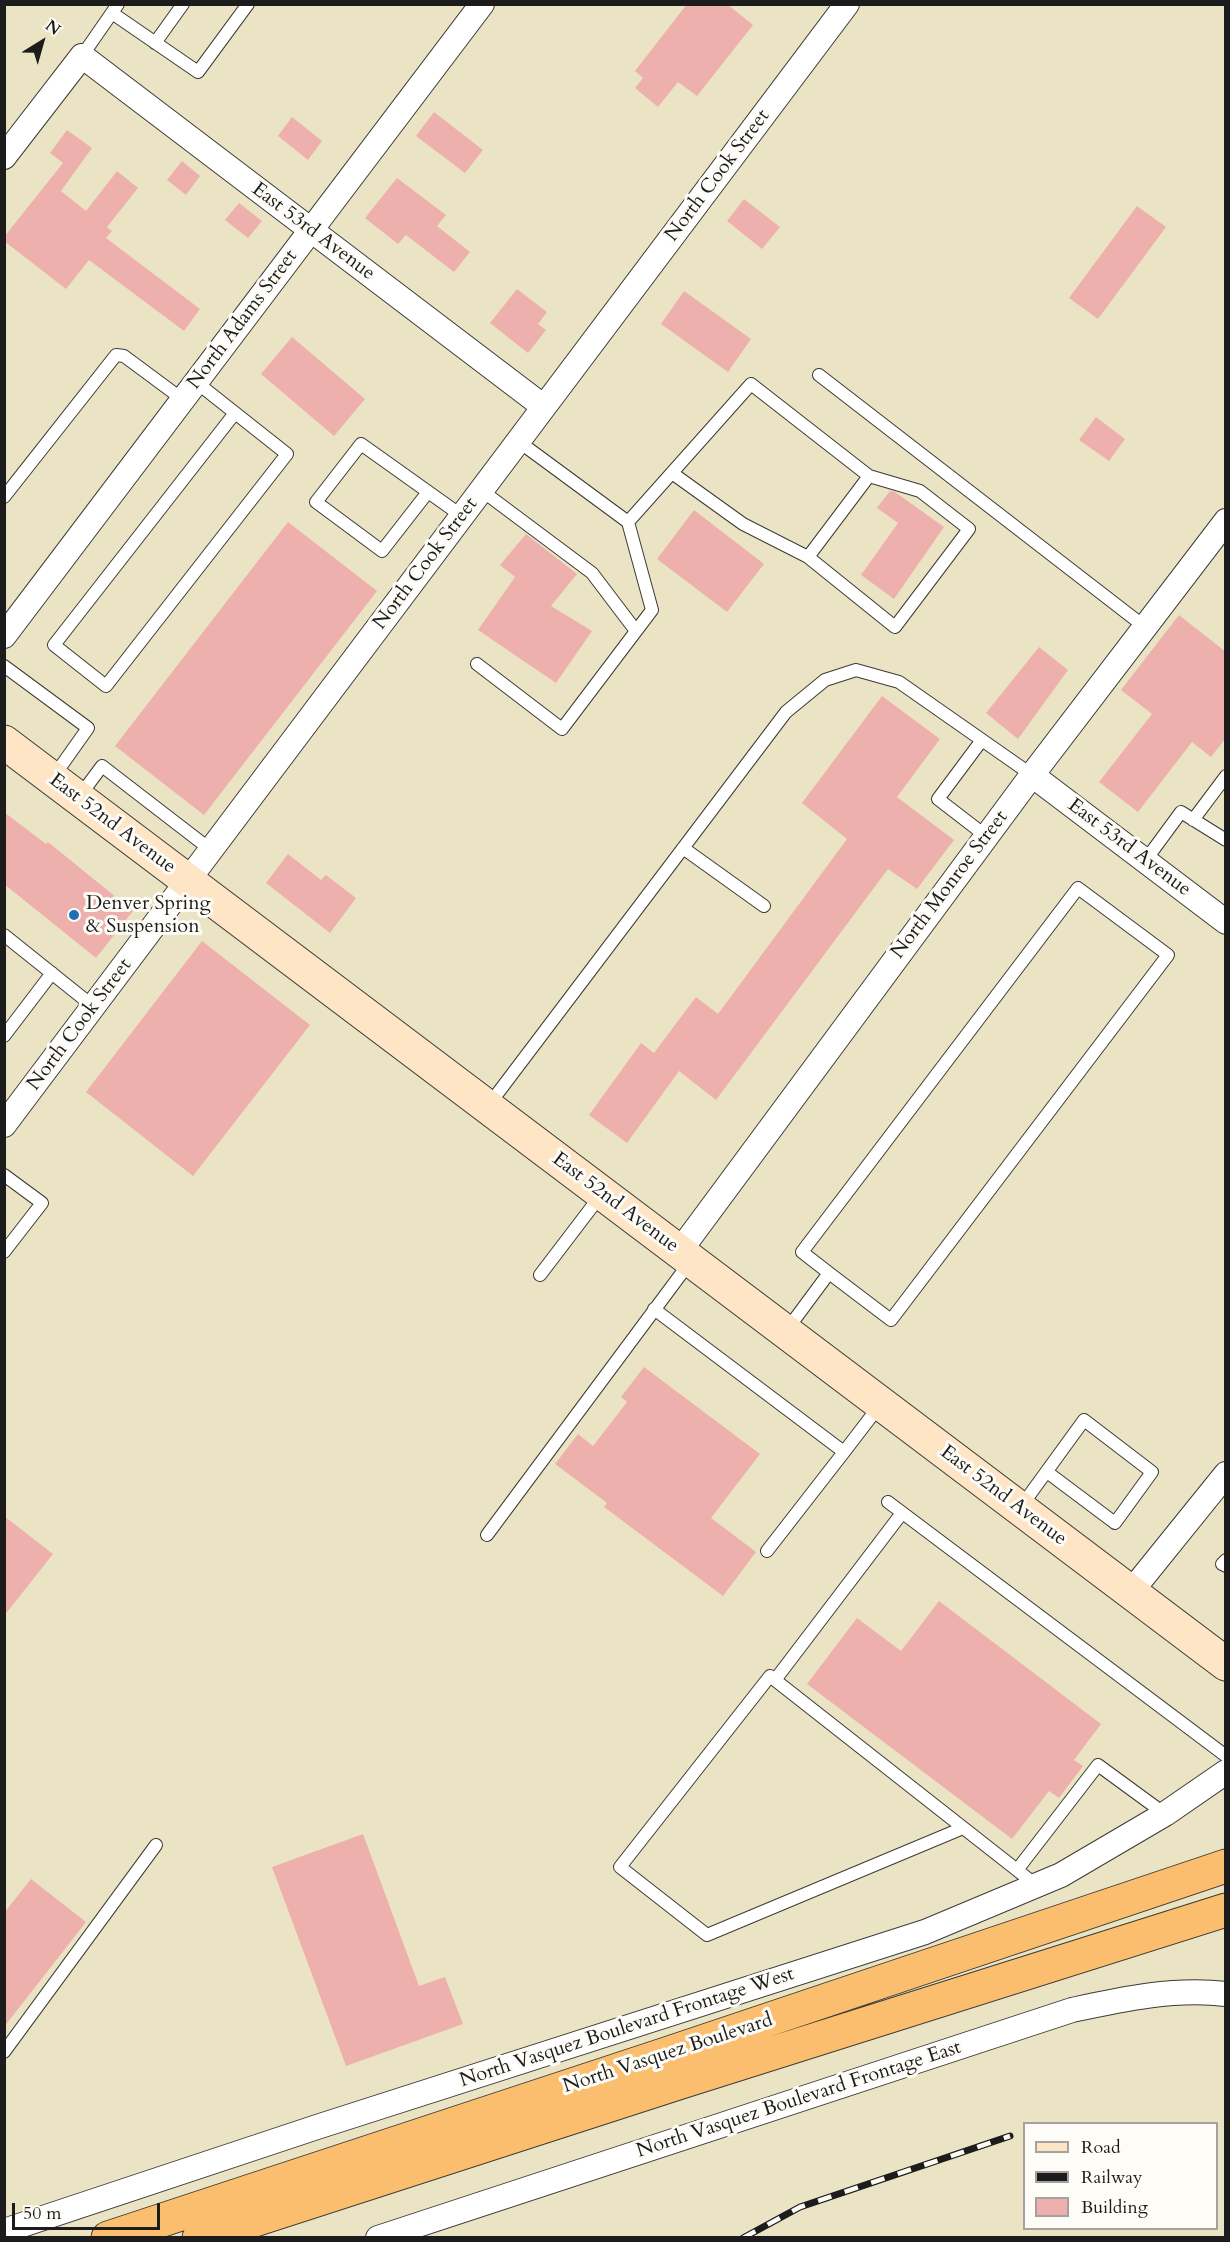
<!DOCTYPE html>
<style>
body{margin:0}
#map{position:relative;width:1230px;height:2242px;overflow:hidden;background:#ebe4c4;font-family:Cardo,serif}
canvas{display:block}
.frame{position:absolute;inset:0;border:6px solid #1c1c1c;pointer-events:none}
.legend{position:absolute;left:1023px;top:2122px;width:195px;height:108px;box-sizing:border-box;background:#fdfcf7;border:2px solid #a3a29f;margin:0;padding:8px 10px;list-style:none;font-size:18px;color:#1c1c1c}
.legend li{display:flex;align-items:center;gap:12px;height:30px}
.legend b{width:30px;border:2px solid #a3a29f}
.north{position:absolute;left:12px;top:12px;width:60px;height:60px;-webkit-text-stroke:4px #fdfcf7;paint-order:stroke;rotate:37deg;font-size:16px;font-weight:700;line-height:24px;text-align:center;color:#1c1c1c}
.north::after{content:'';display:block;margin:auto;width:21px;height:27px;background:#1c1c1c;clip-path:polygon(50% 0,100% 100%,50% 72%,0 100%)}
.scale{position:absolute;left:12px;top:2203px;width:148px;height:27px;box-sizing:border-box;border:3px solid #1c1c1c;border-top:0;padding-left:8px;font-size:18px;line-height:21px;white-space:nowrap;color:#1c1c1c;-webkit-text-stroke:4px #fdfcf7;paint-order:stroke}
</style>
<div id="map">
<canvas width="1230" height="2242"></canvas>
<div class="frame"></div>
<ul class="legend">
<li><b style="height:8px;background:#fde5c5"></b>Road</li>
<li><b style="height:8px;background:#1c1c1c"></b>Railway</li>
<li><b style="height:16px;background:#eeb0ac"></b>Building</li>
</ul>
<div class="north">N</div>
<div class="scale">50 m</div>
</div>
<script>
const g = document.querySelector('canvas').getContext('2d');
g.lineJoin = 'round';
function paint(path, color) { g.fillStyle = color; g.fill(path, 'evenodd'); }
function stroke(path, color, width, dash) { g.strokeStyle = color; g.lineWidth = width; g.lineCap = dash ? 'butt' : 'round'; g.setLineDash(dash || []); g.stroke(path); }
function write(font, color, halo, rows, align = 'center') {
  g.font = font + ' Cardo,serif'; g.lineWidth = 6; g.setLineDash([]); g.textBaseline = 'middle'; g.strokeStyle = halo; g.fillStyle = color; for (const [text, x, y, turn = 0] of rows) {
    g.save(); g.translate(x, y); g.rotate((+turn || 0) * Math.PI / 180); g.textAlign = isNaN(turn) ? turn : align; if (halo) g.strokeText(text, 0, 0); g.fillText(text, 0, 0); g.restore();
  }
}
paint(new Path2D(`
 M687,4H727L753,25L697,96L678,82L658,107L635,88L643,78L635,71Z
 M434,112L483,150L465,173L416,136Z
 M292,117L322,141L308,160L278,136Z
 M67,130L92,148L61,191L86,211L117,171L138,188L107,227L112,231L106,238L200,309L184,331L89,260L66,289L4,241V237L63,163L50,153Z
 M182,161L200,176L186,195L167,180Z
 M397,178L446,215L437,226L470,252L454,272L406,235L398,244L365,218Z
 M744,199L780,227L762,249L727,221Z
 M239,203L262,221L248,238L225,220Z
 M1137,206L1166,227L1098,319L1069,298Z
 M517,289L547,312L538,324L546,330L528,353L490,323Z
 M684,291L751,339L728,372L661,324Z
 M292,337L365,399L334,436L261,374Z
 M1096,417L1125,439L1109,461L1079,440Z
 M890,491L895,492L944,527L894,599L861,575L898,523L877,508Z
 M694,510L764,564L727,612L657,559Z
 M288,522L377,591L204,815L115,746Z
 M526,534L577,574L551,606L592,631L556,683L478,630L515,577L500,565Z
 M1179,615L1226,652V738L1211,757L1192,742L1138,812L1099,782L1152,714L1121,690Z
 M1039,647L1068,670L1018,739L986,713Z
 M882,696L940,739L897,797L954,840L917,889L888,869L716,1100L679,1071L627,1143L589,1115L641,1043L654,1053L696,997L718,1014L847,839L802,803Z
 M4,812L46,844L48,842L133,911L96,958L4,884Z
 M288,854L321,880L326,875L356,898L330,933L266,883Z
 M202,941L310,1025L193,1176L86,1092Z
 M644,1367L760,1454L711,1518L756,1552L723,1596L604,1507L607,1503L555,1464L578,1434L593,1446L627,1402L621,1397Z
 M4,1516L53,1554L4,1616Z
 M939,1601L1101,1724L1074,1760L1083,1766L1059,1798L1049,1791L1012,1839L807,1684L857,1618L901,1651Z
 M363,1834L419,1986L445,1977L463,2024L346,2066L272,1867Z
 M31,1879L86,1922L4,2027V1913Z`), '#eeb0ac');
const lane = new Path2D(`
 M112,13L198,72L248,4
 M155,43L183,4
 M82,56L118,4
 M819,375L1145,627
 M196,382L287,454L106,686L54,645L235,413
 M672,473L743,524L808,557
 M481,490L592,573L636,631
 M428,492L382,551L316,502L361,444L462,516
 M4,497L116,355L124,356L182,399
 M628,522L751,384L869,476L920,491L969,529L895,627L808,557L869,476
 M477,664L562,729L652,610L628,522L518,441
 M4,666L88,728L54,776
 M982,740L938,799L986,836
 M79,797L102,766L211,850
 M1193,820L1226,776
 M683,848L764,906
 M1145,861L1181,812L1226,840
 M4,935L94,1007
 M4,1036L52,973
 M488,1106L786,712L825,680L856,670L899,682L1032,775
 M4,1175L42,1203L4,1252
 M540,1275L601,1195
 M654,1309L844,1452L767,1551
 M786,1331L829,1273L802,1252L1078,888L1168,955L891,1320L829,1273
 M844,1452L880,1405
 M888,1502L1226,1756
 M1020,1508L1084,1420L1152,1472L1115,1523L1047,1472
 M487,1535L690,1262
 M1226,1560L1222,1564L1226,1566
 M775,1680L902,1513
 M963,1828L707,1935L620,1867L770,1676L775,1680L1017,1870L1037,1886
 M1017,1870L1098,1765L1165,1814
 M4,2052L156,1845`);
const street = new Path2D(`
 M4,157L82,56L544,407
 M4,636L482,4
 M1032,775L1226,922
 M4,1125L847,4
 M679,1252L1032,775L1226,521
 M1130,1593L1226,1474
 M4,2231L317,2127L925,1932L1061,1875L1165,1814L1226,1772
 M378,2238L1072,2010C1123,1999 1173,1988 1226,1994`);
const secondary = new Path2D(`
 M4,742L1226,1664`);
const highway = new Path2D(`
 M108,2238L666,2054L1226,1866
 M199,2238L681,2082L1226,1910`);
stroke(lane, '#3b3a35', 14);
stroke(street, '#3b3a35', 26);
stroke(secondary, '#3b3a35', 35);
stroke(highway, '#3b3a35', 35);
stroke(lane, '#fff', 12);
stroke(street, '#fff', 24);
stroke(secondary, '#fde5c5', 33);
stroke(highway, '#fabe6e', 33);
const rail = new Path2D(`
 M743,2238L800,2207L1010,2136`);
stroke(rail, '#1c1c1c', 7);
stroke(rail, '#fdfcf7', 4.5, [14]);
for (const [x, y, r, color] of [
 [74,915,6,"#1f6fb2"]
]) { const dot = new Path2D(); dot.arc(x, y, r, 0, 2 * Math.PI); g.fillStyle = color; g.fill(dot); stroke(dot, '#fdfcf7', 2); }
write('20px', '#1c1c1c', '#fdfcf7', [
 ["North Cook Street",718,176,-53],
 ["East 53rd Avenue",313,232,37],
 ["North Adams Street",243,320,-53],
 ["North Cook Street",426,564,-53],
 ["East 52nd Avenue",112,824,37],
 ["East 53rd Avenue",1129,848,37],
 ["North Monroe Street",950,885,-53],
 ["North Cook Street",80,1025,-53],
 ["East 52nd Avenue",615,1203,37],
 ["East 52nd Avenue",1003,1496,37],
 ["North Vasquez Boulevard Frontage West",627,2028,-18],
 ["North Vasquez Boulevard",668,2054,-18],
 ["North Vasquez Boulevard Frontage East",799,2100,-18]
]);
write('20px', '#1c1c1c', '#fdfcf7', [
 ["Denver Spring",86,904],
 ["& Suspension",86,927]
], 'left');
</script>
